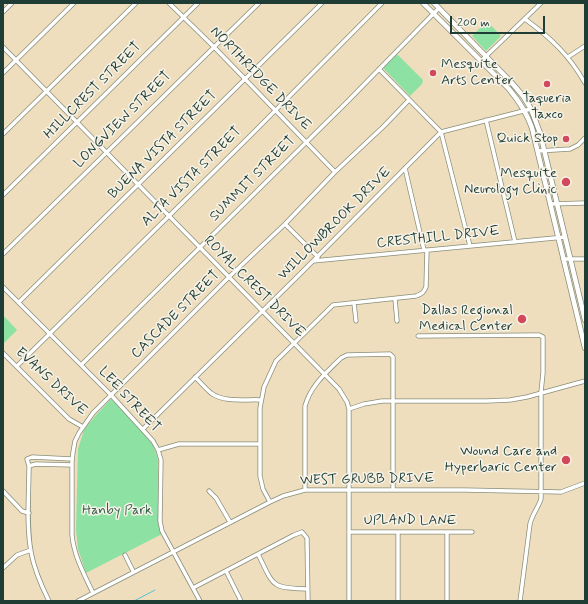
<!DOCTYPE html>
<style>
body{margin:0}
#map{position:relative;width:588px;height:604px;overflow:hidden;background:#efdebe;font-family:Mynerve,sans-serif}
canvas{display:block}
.frame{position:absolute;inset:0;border:4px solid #1f3d34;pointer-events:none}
.scale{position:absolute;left:450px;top:16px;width:95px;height:18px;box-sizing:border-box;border:2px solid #1f3d34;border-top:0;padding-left:5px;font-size:12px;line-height:14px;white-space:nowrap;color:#1f3d34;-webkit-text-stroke:3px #f7f3e8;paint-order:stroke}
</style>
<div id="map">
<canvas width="588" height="604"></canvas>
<div class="frame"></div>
<div class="scale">200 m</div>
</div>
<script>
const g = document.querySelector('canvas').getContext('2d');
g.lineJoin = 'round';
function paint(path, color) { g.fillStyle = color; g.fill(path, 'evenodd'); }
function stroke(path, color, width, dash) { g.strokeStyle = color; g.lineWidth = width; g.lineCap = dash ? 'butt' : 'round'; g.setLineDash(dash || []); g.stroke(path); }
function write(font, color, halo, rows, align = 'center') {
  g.font = font + ' Mynerve,sans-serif'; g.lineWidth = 3; g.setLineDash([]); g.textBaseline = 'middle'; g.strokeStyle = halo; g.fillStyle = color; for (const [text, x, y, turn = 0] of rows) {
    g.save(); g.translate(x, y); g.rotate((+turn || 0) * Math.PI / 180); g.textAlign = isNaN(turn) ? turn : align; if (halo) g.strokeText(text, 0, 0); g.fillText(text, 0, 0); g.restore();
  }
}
paint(new Path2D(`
 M487,21L501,36L486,51L472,36Z
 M396,55H398L423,80L422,84L410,96L384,69V66Z
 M3,315L17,330L3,344Z
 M111,399C128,416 154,436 158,460V522L162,534L86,573L78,549L76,530L78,449L84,430L96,415Z`), '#8de1a2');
stroke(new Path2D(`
 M134,601L155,590`), '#58c2d3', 1);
const minor = new Path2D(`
 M169,3L214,47L335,172
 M3,12L12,3
 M525,19C551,38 569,55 585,83
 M3,47L339,389L347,402L349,409V601
 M568,57L585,46
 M481,61L541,3
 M379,69L441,132L470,246
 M3,73L74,3
 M486,120L515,242
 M3,134L136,3
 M538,151L570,149L578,145L585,138
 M405,168L424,250
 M3,195L198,3
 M550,204L585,203
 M285,224L318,257
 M3,254L259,3
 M563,259H585
 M313,261L565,237
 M3,287L111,395L153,441L158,450L161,460L160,521L162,531L200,601
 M395,299L397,321
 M19,302L322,3
 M354,303L356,321
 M418,336L539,335L543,337V373L541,392V499C538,508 532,515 530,524L520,601
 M3,353L69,419L83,427
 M81,365L346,103L439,8
 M17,366L251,135L382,3
 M195,377C200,382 205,388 211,393C224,403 246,399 261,400
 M349,409L364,404L382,401H487L510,400L527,397L585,381
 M143,429L302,272L441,132L531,109
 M158,450L179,444H260
 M29,466L36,464L72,465
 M305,490V406C311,385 326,373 341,358L347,355L390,354L393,357V489
 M3,491L22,511L29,513
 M209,491L216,498L230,522
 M270,502L263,489L260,476V408L264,387L276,361L333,305L416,296C422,294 424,292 426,287L427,250
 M349,532H472
 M398,532V601
 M447,532V601
 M258,554C274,586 270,588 307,589
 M125,555L133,571
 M3,568L17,555L31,550
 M226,571L241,601
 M193,588L294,535L302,532L307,538L308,601
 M93,593C84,574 74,556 72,535V462L73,452L75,441L79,433L93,413L229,277L285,224L335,172L384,126L409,100
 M49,601C41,585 34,569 31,552C26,524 29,494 29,466L27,459L32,457L72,459
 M78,601L270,502L283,496L305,490H464L561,492L585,483`);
const major = new Path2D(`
 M423,3L509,89C519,101 527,113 532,128L585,348
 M434,3L511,82L523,96L531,109L540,133L585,320`);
stroke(minor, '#878e79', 5);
stroke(major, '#878e79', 6);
stroke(minor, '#fff', 3.5);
stroke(major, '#fff', 4.5);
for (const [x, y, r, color] of [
 [433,73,4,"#d1495b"],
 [547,84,4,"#d1495b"],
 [566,139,4,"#d1495b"],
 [566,182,5,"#d1495b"],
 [522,319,5,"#d1495b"],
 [566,460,5,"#d1495b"]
]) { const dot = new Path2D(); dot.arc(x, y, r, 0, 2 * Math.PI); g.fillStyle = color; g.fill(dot); stroke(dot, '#f7f3e8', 1.5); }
write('14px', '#1f3d34', '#f7f3e8', [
 ["Mesquite",441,65,"left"],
 ["Arts Center",441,81,"left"],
 ["Taqueria",547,99,"center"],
 ["Taxco",547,115,"center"],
 ["Quick Stop",558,139],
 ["Mesquite",557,174],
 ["Neurology Clinic",557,190],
 ["Dallas Regional",513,311],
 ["Medical Center",513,327],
 ["Wound Care and",557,452],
 ["Hyperbaric Center",557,468]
], 'right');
write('14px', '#1f3d34', '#f7f3e8', [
 ["NORTHRIDGE DRIVE",260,79,46],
 ["HILLCREST STREET",93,91,-45],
 ["LONGVIEW STREET",123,120,-45],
 ["BUENA VISTA STREET",163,145,-45],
 ["ALTA VISTA STREET",192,177,-45],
 ["SUMMIT STREET",253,179,-45],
 ["WILLOWBROOK DRIVE",335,224,-45],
 ["CRESTHILL DRIVE",438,238,-6],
 ["ROYAL CREST DRIVE",254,287,45],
 ["CASCADE STREET",176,315,-45],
 ["EVANS DRIVE",51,382,43],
 ["LEE STREET",129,400,47],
 ["WEST GRUBB DRIVE",367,480,-1],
 ["UPLAND LANE",410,521]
]);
write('14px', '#355e4a', '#f7f3e8', [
 ["Hanby Park",117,511]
]);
</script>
